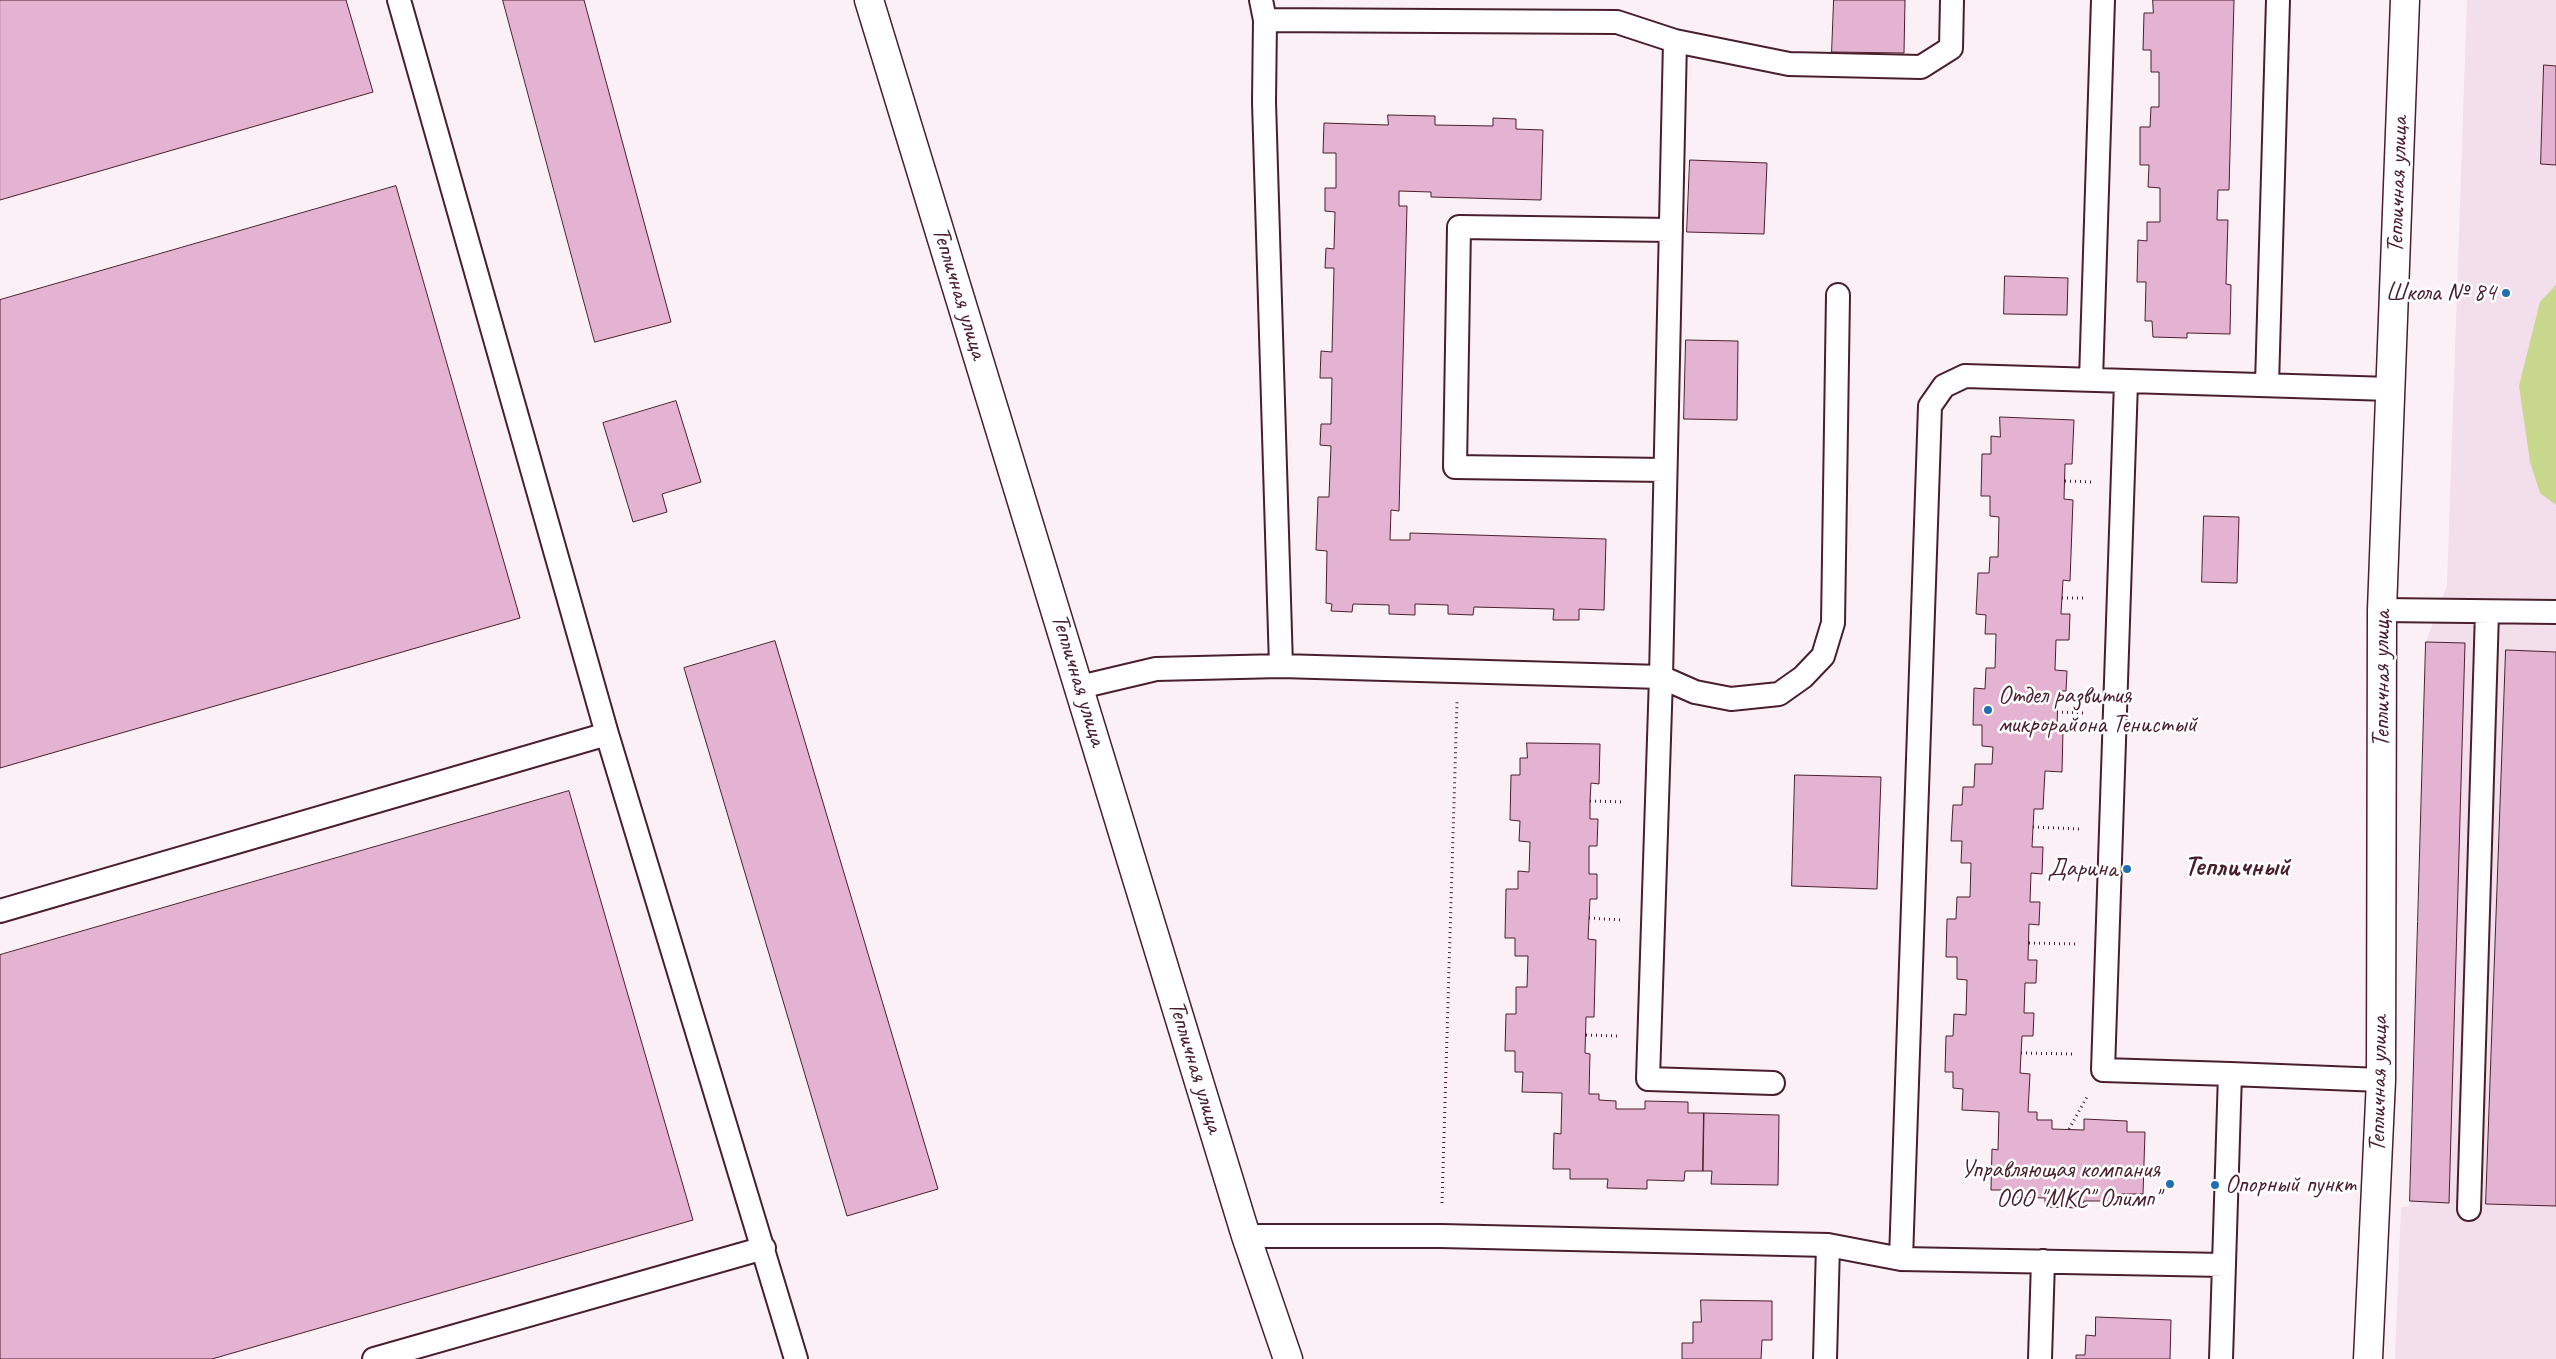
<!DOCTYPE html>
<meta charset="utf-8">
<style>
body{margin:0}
canvas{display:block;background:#faf0f6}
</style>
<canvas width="2556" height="1359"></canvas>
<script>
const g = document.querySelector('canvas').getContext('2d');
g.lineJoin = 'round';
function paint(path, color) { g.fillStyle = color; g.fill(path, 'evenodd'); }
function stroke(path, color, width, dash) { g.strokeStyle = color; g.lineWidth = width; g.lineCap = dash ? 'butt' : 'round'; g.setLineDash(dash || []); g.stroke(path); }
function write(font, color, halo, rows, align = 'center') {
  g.font = font + ' Caveat,sans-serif'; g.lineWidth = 5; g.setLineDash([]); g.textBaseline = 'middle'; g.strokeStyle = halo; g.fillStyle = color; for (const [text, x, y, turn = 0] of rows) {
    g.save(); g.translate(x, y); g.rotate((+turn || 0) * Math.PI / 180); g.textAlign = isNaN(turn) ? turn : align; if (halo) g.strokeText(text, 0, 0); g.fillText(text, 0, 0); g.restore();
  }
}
paint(new Path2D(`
 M2467,0H2556V1359H2395L2401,1207H2409L2410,1201L2426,642L2447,585Z`), '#f3deeb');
paint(new Path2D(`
 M2556,285V505L2540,493L2530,462L2519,386L2540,302Z`), '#c7d78b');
const building = new Path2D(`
 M0,0H346L373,92L0,200Z
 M503,0H584L671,322L595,342Z
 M1834,0H1905L1904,53L1832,52Z
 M2153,0H2234L2229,190H2218L2217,220H2228L2226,284L2231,285L2230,334L2187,333V338L2153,337L2152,321H2145L2146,282H2137L2138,240L2147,241V222H2160V188L2148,187L2149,165H2140V127H2150L2151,107H2159V72H2151V50H2143L2144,13H2153Z
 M2544,65L2556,66V165L2541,164Z
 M1388,115L1435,116V125L1493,126V118L1516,119V129L1543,130L1541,200L1431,197V192L1399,191V206H1407L1399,511L1391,510L1390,540H1410V533L1606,539L1604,610L1579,609V620H1553L1554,609L1474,607L1473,615L1448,614V605L1415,604V615L1389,614V605L1353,604L1352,612L1331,611L1332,604L1326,603L1327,551L1316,550L1318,497H1329L1331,446L1320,445L1321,424H1331L1332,378H1320L1321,351L1332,352L1334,268H1325L1326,248L1334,249L1335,212L1325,211V188H1336V153H1323L1324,123L1388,125Z
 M1690,160L1767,163L1764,234L1687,232Z
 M396,186L520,618L0,768V300Z
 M2005,276L2068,278L2067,315L2004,314Z
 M1686,340L1738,341L1737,420L1684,419Z
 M676,401L701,482L662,494L667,512L633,522L603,423Z
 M2000,417L2074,420L2072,464H2065L2064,499L2073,500L2070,581L2063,580L2061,614H2070L2069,640H2056L2055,670L2067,671L2066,691H2058L2057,729H2063L2062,772L2045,771L2043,809H2034L2032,847H2043L2042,874L2031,873L2030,902H2040L2039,925L2029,924L2028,960H2037L2036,983H2025L2024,1013H2034L2033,1036H2022L2020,1073L2030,1074L2028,1112H2037V1120H2052V1129L2084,1130V1119L2127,1121V1132H2145L2143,1194H2121V1201H2084L2083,1208L2045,1207V1198L2008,1197V1190H1991L1992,1149L1998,1150L1999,1112L1962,1110L1963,1089L1953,1088V1072H1945L1946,1036H1953L1954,1014L1966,1015L1967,980L1957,979V957H1946L1947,919H1956L1957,897H1970L1971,863H1961L1962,841H1951L1953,805H1962L1963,787H1974L1975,764H1992L1993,747L1982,746V725H1973L1974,688L1985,689L1986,668H1995L1996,634H1985L1986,615L1976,614L1978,573H1989L1990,557H1998L1999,517L1990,516V496H1981L1982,454H1991V436L2000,437Z
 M2204,516L2239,517L2237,583L2202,582Z
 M775,641L938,1189L847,1216L684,668Z
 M2426,642L2465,643L2449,1203L2410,1201Z
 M2506,650L2556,652V1206L2486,1204Z
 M1527,743L1600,744L1599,784L1591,783L1590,801V819H1598L1597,846H1589V874H1597V899H1590L1588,939L1596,940L1594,1017H1586L1585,1053L1590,1054L1589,1094H1599V1100L1616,1101V1109H1645V1101L1688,1102V1113H1704L1703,1171H1685L1684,1181L1647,1180V1189L1607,1188L1608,1179H1570V1169H1553L1554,1133L1561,1134L1562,1093L1522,1092L1523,1072H1515V1051H1505L1506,1014H1516V987H1527L1528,956H1515V938H1505L1506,889H1518V871L1529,872L1530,842L1519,841L1520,821L1510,820L1511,775H1520V758H1527Z
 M1795,775L1881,777L1877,889L1792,886Z
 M569,791L693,1220L212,1359H0V955Z
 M1704,1113L1779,1115L1778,1185L1711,1184L1712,1171H1703Z
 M1701,1300L1772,1301V1340H1762L1761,1359H1682V1343H1693V1322H1701Z
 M2096,1317L2171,1320L2170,1359H2076V1355H2085L2086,1335L2095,1336Z`);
paint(building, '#e4b3d2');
stroke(building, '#4a1f2b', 1);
const lane = new Path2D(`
 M399,0L607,734L796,1359
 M1261,0L1265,20L1264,102L1281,666
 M1265,20L1617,22L1675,41L1789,64L1921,67L1951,48L1952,0
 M1675,41L1661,677L1648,1079L1773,1083
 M2091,380L2103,0
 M2126,382L2103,1070L2230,1074L2221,1359
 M2267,385L2278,0
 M1665,470L1455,467L1459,227L1671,230
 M2382,610L2556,612
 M1080,687L1156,669L1281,666L1661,677L1695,692L1731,699L1779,694L1803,677L1823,656L1833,623L1838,295
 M0,911L607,734
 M2230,1074L2381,1080
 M2469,1209L2487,612
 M1246,1236H1441L1828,1245L1901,1259L2224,1265
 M1901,1259L1930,406L1944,386L1965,376L2390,389
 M374,1359L764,1248
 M1825,1359L1828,1245
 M2040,1359L2043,1261`);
const street = new Path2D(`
 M2368,1359L2381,1080L2382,610L2405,0`);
const secondary = new Path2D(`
 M869,0L1246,1236L1288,1359`);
stroke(lane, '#4a1f2b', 26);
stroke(street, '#4a1f2b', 31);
stroke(secondary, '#4a1f2b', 31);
stroke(new Path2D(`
 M2065,481L2092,482
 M2062,598H2086
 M2057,712L2084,713
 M1590,801L1625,802
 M2033,827L2080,829
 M1589,918L1621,920
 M2029,943L2076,944
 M1586,1035L1617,1036
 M2021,1053L2073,1054
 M2069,1129L2087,1097
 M1442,1203L1457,702`), '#4a1f2b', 3, [1, 4]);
stroke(lane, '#fff', 22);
stroke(street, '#fff', 28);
stroke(secondary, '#fff', 28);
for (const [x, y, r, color] of [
 [2506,293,5,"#1f6fb2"],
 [1988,710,5,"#1f6fb2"],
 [2127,869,5,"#1f6fb2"],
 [2170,1184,5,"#1f6fb2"],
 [2215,1185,5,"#1f6fb2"]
]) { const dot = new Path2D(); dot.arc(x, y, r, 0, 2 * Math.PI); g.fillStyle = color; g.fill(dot); stroke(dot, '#fff', 2); }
write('25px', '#4a1f2b', '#fff', [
 ["Тепличная улица",2398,185,-88],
 ["Тепличная улица",959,293,73],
 ["Тепличная улица",2382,679,-90],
 ["Тепличная улица",1078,680,73],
 ["Тепличная улица",1195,1067,73],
 ["Тепличная улица",2379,1084,-89]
]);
write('25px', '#4a1f2b', '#fff', [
 ["Школа № 84",2496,293],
 ["Отдел развития",1998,696,"left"],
 ["микрорайона Тенистый",1998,725,"left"],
 ["Дарина",2117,869],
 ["Управляющая компания",2160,1170],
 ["ООО \"МКС\" Олимп\"",2160,1199],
 ["Опорный пункт",2225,1185,"left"]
], 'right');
write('bold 28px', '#4a1f2b', '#fff', [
 ["Тепличный",2237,868]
]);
</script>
